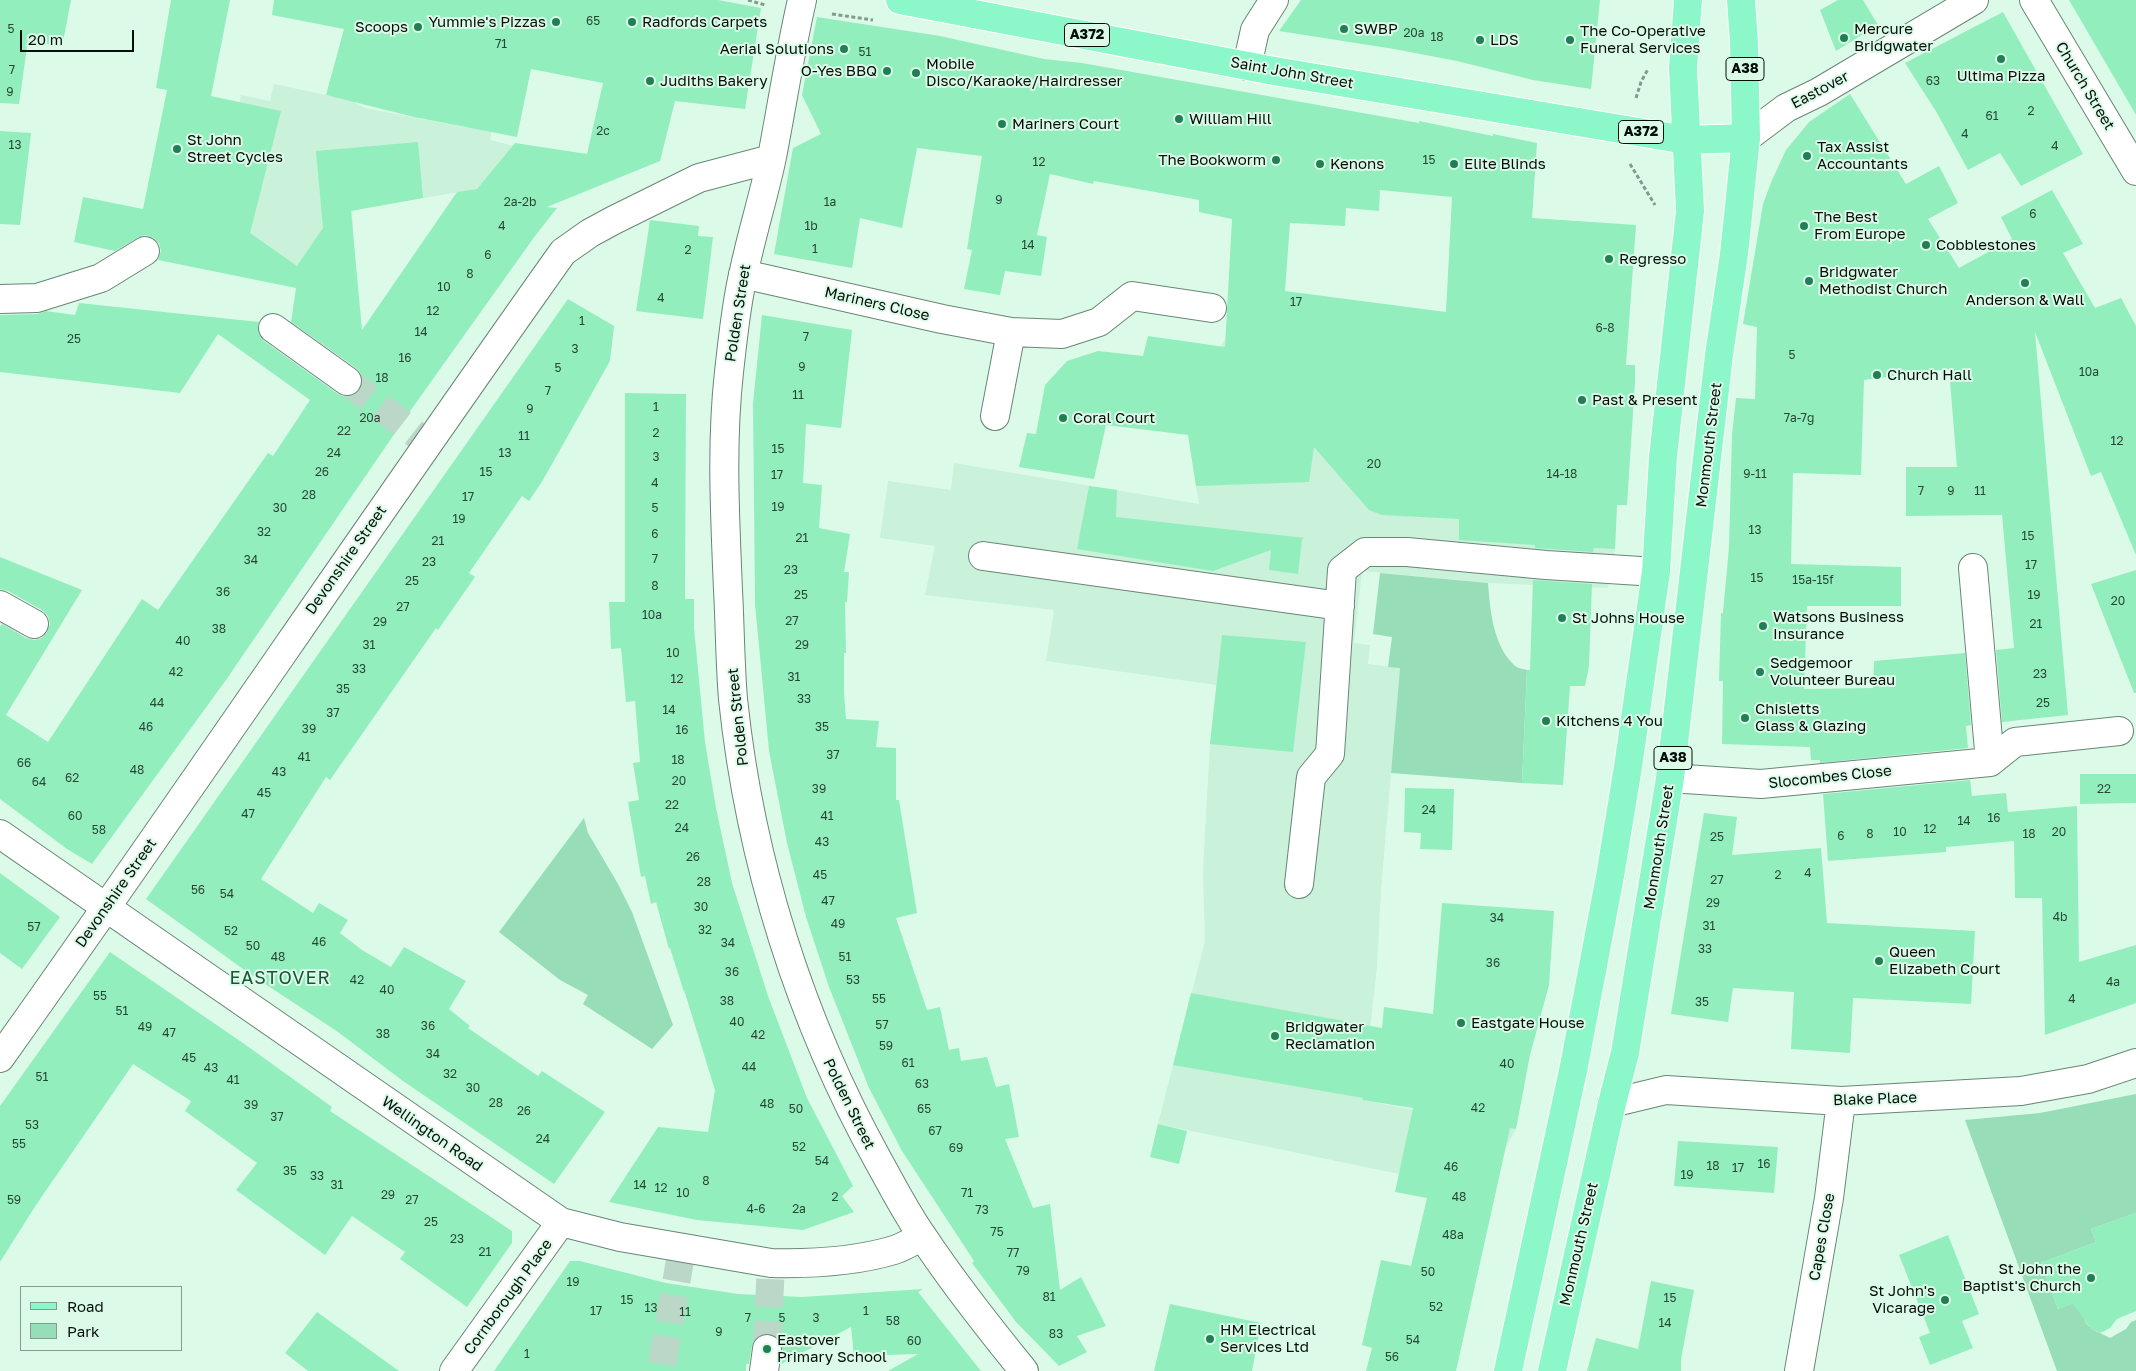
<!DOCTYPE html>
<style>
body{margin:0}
#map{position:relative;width:2136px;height:1371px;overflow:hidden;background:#dbfbe8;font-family:"Golos Text",sans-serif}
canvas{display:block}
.legend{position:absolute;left:20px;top:1286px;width:162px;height:65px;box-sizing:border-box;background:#dbfbe8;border:1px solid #859c8f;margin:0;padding:6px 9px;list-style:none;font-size:15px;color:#050e09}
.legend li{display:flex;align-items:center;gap:10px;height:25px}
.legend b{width:25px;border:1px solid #859c8f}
.scale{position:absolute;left:20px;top:30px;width:114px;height:22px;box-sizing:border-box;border:2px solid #050e09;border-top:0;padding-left:6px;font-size:15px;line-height:18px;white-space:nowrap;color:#050e09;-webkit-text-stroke:4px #dbfbe8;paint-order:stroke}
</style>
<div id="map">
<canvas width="2136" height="1371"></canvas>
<ul class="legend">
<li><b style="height:6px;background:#8cf7c9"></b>Road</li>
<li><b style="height:14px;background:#97ddb7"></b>Park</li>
</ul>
<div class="scale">20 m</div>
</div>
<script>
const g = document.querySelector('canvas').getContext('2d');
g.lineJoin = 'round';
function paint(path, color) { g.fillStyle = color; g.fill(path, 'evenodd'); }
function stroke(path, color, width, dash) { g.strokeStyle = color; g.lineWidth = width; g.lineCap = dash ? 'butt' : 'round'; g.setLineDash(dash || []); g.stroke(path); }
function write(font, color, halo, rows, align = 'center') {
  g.font = font + ' "Golos Text",sans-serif'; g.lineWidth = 4; g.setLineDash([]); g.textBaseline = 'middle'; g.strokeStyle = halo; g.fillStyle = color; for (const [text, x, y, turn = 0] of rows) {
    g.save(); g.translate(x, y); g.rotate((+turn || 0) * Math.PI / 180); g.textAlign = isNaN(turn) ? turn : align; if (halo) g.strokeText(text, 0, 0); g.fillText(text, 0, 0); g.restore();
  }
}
paint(new Path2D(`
 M274,84L326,95L352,101L365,108L463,127L492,130L490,140L515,146L477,189L352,210L354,243L324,246L297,266L271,278L269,283L213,240L241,95L270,101Z
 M1225,339L1359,361L1617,505L1615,549L1608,588L1488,583L1362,571L1354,643L1370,645L1368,664L1400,668L1381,890L1377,967L1362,1100L1516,1129L1505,1149L1454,1138H1407L1399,1174L1158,1124L1205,941L1203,873L1205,832L1210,744L1216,685L1046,661L1054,610L925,595L935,546L880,538L888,481L951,490L954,463L1199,504L1184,411Z`), '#caf1da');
paint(new Path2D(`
 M1380,573L1488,583C1490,610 1493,644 1513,664C1516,668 1523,669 1527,670L1522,783L1391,773L1400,668L1388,667L1392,637L1373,634Z
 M584,818L588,833L618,884L632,912L673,1025L652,1049L583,1004L588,995L560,980L499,932Z
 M2136,1094V1213L2091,1229L2096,1242L2041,1263L2058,1309L2080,1301C2083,1308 2083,1315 2085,1321C2090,1331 2102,1333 2110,1338L2126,1329L2131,1322L2136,1320V1371H2057L1965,1120L2040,1113Z`), '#97ddb7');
paint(new Path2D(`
 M0,0H71L62,47L28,40L19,104L0,103Z
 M171,0H230L211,96L281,111L250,233L297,266L323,228L316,151L418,142L423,198L351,211L362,330L457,192L477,189L515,143L587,154L603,83L531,69L517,137L414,117L326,95L344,29L272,15L274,0H718L761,8L745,109L675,101L660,161L547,207L557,208L535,236L408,414L226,680L92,864L67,849L0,799V627L2,624L26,638L35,640L42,638L47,632L50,624L48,616L42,610L8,591L0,589V557L82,590L6,715L48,742L142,599L158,610L268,453L273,456L310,400L218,334L180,393L0,372V315L37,314L46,311L75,315L79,303L259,322V334L264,341L338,394L346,397L354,395L360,390L363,382L361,374L356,368L291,322L296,288L158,260L161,251L159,243L153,238L145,235L137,238L115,251L74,242L83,197L143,209L167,90L156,88Z
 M1301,0H1600L1591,89L1533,80L1457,61L1394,49L1279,31Z
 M1838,0H1863L1878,25L1836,51L1820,10Z
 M2069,0H2136V115Z
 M2003,12L2083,154L2021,186L2000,153L1968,170L1937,113L1905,63Z
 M817,17L940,36L1044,59L1082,63L1419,123V121L1493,136V134L1537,143L1532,218L1636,225L1626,365H1635V382L1627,505H1617L1615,549L1594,548L1593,552L1535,548V545L1459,540V519L1382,515L1369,510L1314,447L1309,482L1196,486L1188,435L1106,425L1094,479L1019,467L1027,433L1036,434L1045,385L1067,361L1098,351L1143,356L1148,336L1225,347L1232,219L1199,212V200L1094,181L1093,184L1050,174L1037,235L1047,237L1041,276L1005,271L1000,295L964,289L972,250L967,249L982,156L917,148L902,228L860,218L852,268L774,254L793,148L821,134L802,95ZM1380,190L1452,197L1446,312L1285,291L1290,223L1345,226L1346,208L1379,211Z
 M1850,94L1906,184L1939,166L1958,203L1928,219L1959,268L2012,239L2001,217L2052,190L2083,244L2063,253L2095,308L2121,298L2136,326V555L2101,472L2091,476L2035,332L2068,715L2002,722L1996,650L2014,648L2002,515L1906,516V467H1957L1949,369L1864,380L1861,475L1793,473L1791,564L1901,567V606H1807L1804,689L1873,688L1874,661L1965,653L1971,725L1966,726L1968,748L1820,763V760H1811L1810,747L1722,744L1723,681H1719L1721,613H1723L1729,547L1732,435L1736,398L1755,399L1757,327L1743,324L1763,204L1772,180L1786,150L1809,122Z
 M0,131L31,133L20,225L0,224Z
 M650,220L699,226L698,236L713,237L703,319L636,311Z
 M568,299L614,326L610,361L543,480L529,501L522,496L469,573L475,577L438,630L436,628L330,780L326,777L261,879L313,913L319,903L348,920L340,933L362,950L391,967L404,947L466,981L449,1009L470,1026L468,1028L538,1076L542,1071L605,1112L554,1184L403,1081L338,1032L250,974L146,899Z
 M762,315L852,330L841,428L806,424L803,483L822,485L819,528L850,534L844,572H849L847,602H845L846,653H844V693L846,719L879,721L876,747L896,748V800H899L917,913L896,918L927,1010L940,1007L949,1050L959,1048L961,1061L987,1057L996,1087L1009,1084L1019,1137L1005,1139L1033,1208L1050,1204L1060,1290L1081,1277L1106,1326L1077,1336L1087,1352L1059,1366L1016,1322L972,1263L974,1261L902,1151L869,1088L829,987L806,917L787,843L769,751L755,604L753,403Z
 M625,393L686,394L685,599H694V628L705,742L716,808L732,883L768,996L807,1098L853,1186L842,1196L854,1212L803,1230L697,1220L609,1202L658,1127L708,1132L715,1090L684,990V992L670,948L669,949L656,902L651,904L645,876L641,877L628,802L639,800L633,763L640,762L635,701L626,702L621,648L611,649L609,602H625Z
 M1089,486L1117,490L1116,517L1305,538L1302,539L1298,574L1269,570L1271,550L1213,571L1077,549Z
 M2136,570V693H2134L2091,584Z
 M1533,580L1592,584L1589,666L1585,686H1570L1563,785L1522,783L1527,670H1530Z
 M1222,635L1306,642L1293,752L1210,744Z
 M2080,774H2136V803L2080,804Z
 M1970,780L1972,796L2006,793L2008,812L2077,806L2079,962L2136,945V1003L2045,1035L2042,898H2015L2014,841L1946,847V852L1828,861L1823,794Z
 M1405,788L1454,789L1452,850L1420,849L1421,833L1404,832Z
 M1704,813L1737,817L1732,855L1821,848L1827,923L1975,931L1971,1004L1853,998L1850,1053L1791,1049L1794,992L1733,988L1728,1022L1671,1014Z
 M0,873L60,917L22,969L0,953Z
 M1442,903L1554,911L1549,985L1530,1055L1516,1129L1510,1128L1456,1371H1366L1372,1348L1362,1345L1381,1260L1411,1266L1427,1198L1395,1192L1413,1108L1362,1100L1363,1098L1173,1065L1191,993L1382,1028L1384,1007L1433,1014Z
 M110,952L243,1043L332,1107L330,1111L512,1231V1243L467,1307L400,1259L405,1252L352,1216L325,1255L236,1190L257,1163L185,1111L191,1101L133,1064L36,1205L0,1262V1106Z
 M1158,1124L1187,1131L1179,1164L1150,1157Z
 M1678,1141L1778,1147L1774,1193L1674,1186Z
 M2136,1213V1311L2117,1319L2110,1328L2100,1333L2091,1329L2073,1304L2058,1309L2041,1263L2096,1242L2091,1229Z
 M1948,1235L1979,1314L1962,1321L1973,1348L1930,1365L1919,1337L1930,1333L1899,1255Z
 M570,1261H580L666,1283L738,1294L802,1297L923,1289L918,1292L981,1371H888L918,1354L854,1356L851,1327L781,1364V1343L776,1336L770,1334L761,1335L754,1340L752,1346L749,1364H746V1371H494Z
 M1651,1281L1694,1290L1681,1359V1371H1587L1596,1338L1638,1349Z
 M1170,1304L1261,1323L1252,1371H1154Z
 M317,1312L399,1371H308L285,1353Z`), '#93eebe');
stroke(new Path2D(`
 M347,381L427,443
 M767,1349L771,1263
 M662,1364L682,1249`), '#bbd7c7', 28, [28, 14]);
const minor = new Path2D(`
 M802,0C790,52 782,105 772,157C764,195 752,233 744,271C736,303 733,338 729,372C721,444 725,517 728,590C730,626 730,663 733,699C750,861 800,1020 879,1162C893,1187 906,1213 923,1237C954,1284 989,1328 1024,1371
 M2034,0L2136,171
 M1247,66L1255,30L1274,0
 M1746,138L1786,108L1819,92L1974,0
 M743,274L942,319L1011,332L1062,334L1099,322L1132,296L1212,308
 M0,299L37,298L101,278L145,251
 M273,328L347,381
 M995,416L1011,332
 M983,556L1340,606
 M1973,568L1990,762
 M0,605L34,624
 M1670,778L1761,784L1990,762L2015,742L2119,731
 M0,834L561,1222L620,1237L771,1263C812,1264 854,1262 894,1250C904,1247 913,1241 922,1236
 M1299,884L1311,777L1330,754L1342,570L1365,552H1407L1546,565L1656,572
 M0,1058C190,791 373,519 563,252L590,233L614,220L699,178L771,159
 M1612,1103L1666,1090L1841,1101L2021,1091L2088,1079L2136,1063
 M454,1371L561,1222
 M764,1371L767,1349
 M1799,1371L1829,1198L1841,1101`);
const major = new Path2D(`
 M900,0L1274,71L1686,140L1746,138
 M1508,1371L1574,1066L1610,876L1628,767L1656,572L1663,457L1690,211L1683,68L1688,0
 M1552,1371L1612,1103L1625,1053L1670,778L1719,355L1734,254L1746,138L1744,42L1741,0`);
stroke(minor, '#698676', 30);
stroke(major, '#fff', 30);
stroke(new Path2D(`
 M748,0L765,5
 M832,14L873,20
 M1636,98L1641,82L1648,69
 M1630,164L1655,205`), '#849a8d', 3, [4, 2.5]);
stroke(minor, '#fff', 28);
stroke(major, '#8cf7c9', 28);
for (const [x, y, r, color] of [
 [556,22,5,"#217f56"],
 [632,22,5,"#217f56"],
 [418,27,5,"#217f56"],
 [1344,29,5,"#217f56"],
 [1844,38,5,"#217f56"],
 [1480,40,5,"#217f56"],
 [1570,40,5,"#217f56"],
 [844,49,5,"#217f56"],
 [2001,59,5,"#217f56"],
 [887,71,5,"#217f56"],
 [916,73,5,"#217f56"],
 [650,81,5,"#217f56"],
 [1179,119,5,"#217f56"],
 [1002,124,5,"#217f56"],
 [177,149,5,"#217f56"],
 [1807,156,5,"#217f56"],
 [1276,160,5,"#217f56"],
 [1320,164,5,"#217f56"],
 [1454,164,5,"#217f56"],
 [1804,226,5,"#217f56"],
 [1926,245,5,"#217f56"],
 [1609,259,5,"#217f56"],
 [1809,281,5,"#217f56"],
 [2025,283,5,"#217f56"],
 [1877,375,5,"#217f56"],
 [1582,400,5,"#217f56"],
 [1063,418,5,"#217f56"],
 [1562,618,5,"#217f56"],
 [1763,626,5,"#217f56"],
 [1760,672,5,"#217f56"],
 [1745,718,5,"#217f56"],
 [1546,721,5,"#217f56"],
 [1879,961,5,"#217f56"],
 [1461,1023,5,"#217f56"],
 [1275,1036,5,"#217f56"],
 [2091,1278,5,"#217f56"],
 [1945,1300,5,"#217f56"],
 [1210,1339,5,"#217f56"],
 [767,1349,5,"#217f56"]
]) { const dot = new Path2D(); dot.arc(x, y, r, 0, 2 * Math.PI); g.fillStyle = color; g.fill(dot); stroke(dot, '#dbfbe8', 2); }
write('12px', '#284636', null, [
 ["65",593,21],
 ["5",11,29],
 ["20a",1414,33],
 ["18",1437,37],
 ["71",501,44],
 ["51",865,52],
 ["7",12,70],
 ["63",1933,81],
 ["9",10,92],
 ["2",2031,111],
 ["61",1992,116],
 ["2c",603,131],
 ["4",1965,134],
 ["13",15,145],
 ["4",2055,146],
 ["15",1429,160],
 ["12",1039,162],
 ["9",999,200],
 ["2a-2b",520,202],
 ["1a",830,202],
 ["6",2033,214],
 ["4",502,226],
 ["1b",811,226],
 ["14",1028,245],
 ["1",815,249],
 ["2",688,250],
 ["6",488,255],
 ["8",470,274],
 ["10",444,287],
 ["4",661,298],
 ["17",1296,302],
 ["12",433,311],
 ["1",582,321],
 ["6-8",1605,328],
 ["14",421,332],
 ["7",806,337],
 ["25",74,339],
 ["3",575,349],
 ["5",1792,355],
 ["16",405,358],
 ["9",802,367],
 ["5",558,368],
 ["10a",2089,372],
 ["18",382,378],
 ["7",548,391],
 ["11",798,395],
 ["1",656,407],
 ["9",530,409],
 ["20a",370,418],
 ["7a-7g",1799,418],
 ["22",344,431],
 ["2",656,433],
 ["11",524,436],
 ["12",2117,441],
 ["15",778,449],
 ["24",334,453],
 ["13",505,453],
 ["3",656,457],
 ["20",1374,464],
 ["26",322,472],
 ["15",486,472],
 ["14-18",1562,474],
 ["9-11",1755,474],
 ["17",777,475],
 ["4",655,483],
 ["7",1921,491],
 ["9",1951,491],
 ["11",1980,491],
 ["28",309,495],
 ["17",468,497],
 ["19",778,507],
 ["30",280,508],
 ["5",655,508],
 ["19",459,519],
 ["13",1755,530],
 ["32",264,532],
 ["6",655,534],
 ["15",2028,536],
 ["21",802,538],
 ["21",438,541],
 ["7",655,559],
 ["34",251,560],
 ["23",429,562],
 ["17",2031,565],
 ["23",791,570],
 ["15",1757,578],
 ["15a-15f",1813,580],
 ["25",412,581],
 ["8",655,586],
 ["36",223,592],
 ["25",801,595],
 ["19",2034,595],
 ["20",2118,601],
 ["27",403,607],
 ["10a",652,615],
 ["27",792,621],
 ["29",380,622],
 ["21",2036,624],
 ["38",219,629],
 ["40",183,641],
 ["31",369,645],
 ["29",802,645],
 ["10",673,653],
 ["33",359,669],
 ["42",176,672],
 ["23",2040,674],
 ["31",794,677],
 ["12",677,679],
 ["35",343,689],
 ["33",804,699],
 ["44",157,703],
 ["25",2043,703],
 ["14",669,710],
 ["37",333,713],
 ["46",146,727],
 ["35",822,727],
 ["39",309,729],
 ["16",682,730],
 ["37",833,755],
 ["41",304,757],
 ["18",678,760],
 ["66",24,763],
 ["48",137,770],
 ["43",279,772],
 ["62",72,778],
 ["20",679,781],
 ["64",39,782],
 ["39",819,789],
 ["22",2104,789],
 ["45",264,793],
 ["22",672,805],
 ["24",1429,810],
 ["47",248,814],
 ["60",75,816],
 ["41",827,816],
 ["16",1994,818],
 ["14",1964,821],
 ["24",682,828],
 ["12",1930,829],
 ["58",99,830],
 ["10",1900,832],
 ["20",2059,832],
 ["8",1870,834],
 ["18",2029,834],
 ["6",1841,836],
 ["25",1717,837],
 ["43",822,842],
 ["26",693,857],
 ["4",1808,873],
 ["45",820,875],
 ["2",1778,875],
 ["27",1717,880],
 ["28",704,882],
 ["56",198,890],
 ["54",227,894],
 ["47",828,901],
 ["29",1713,903],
 ["30",701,907],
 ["4b",2060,917],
 ["34",1497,918],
 ["49",838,924],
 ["31",1709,926],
 ["57",34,927],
 ["32",705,930],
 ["52",231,931],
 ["46",319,942],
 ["34",728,943],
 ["50",253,946],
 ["33",1705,949],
 ["48",278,957],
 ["51",845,957],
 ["36",1493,963],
 ["36",732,972],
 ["42",357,980],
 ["53",853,980],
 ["4a",2113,982],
 ["40",387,990],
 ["55",100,996],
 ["55",879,999],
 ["4",2072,999],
 ["38",727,1001],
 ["35",1702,1002],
 ["51",122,1011],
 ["40",737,1022],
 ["57",882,1025],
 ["36",428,1026],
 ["49",145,1027],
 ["47",169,1033],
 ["38",383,1034],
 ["42",758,1035],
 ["59",886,1046],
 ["34",433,1054],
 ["45",189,1058],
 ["61",908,1063],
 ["40",1507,1064],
 ["44",749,1067],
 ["43",211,1068],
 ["32",450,1074],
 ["51",42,1077],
 ["41",233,1080],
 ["63",922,1084],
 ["30",473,1088],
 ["28",496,1103],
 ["48",767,1104],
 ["39",251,1105],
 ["42",1478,1108],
 ["50",796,1109],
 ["65",924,1109],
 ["26",524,1111],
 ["37",277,1117],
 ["53",32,1125],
 ["67",935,1131],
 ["24",543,1139],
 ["55",19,1144],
 ["52",799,1147],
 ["69",956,1148],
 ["54",822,1161],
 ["16",1764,1164],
 ["18",1713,1166],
 ["46",1451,1167],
 ["17",1738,1168],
 ["35",290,1171],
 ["19",1687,1175],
 ["33",317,1176],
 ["8",706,1181],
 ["31",337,1185],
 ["14",640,1185],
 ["12",661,1188],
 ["10",683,1193],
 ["71",967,1193],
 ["29",388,1195],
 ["2",835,1197],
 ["48",1459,1197],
 ["59",14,1200],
 ["27",412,1200],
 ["4-6",756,1209],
 ["2a",799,1209],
 ["73",982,1210],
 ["25",431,1222],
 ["75",997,1232],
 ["48a",1453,1235],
 ["23",457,1239],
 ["21",485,1252],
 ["77",1013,1253],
 ["79",1023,1271],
 ["50",1428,1272],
 ["19",573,1282],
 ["81",1049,1297],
 ["15",1670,1298],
 ["15",627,1300],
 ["52",1436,1307],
 ["13",651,1308],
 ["17",596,1311],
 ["1",866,1311],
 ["11",685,1312],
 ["7",748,1318],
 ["5",782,1318],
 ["3",816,1318],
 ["58",893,1321],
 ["14",1665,1323],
 ["9",719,1332],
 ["83",1056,1334],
 ["54",1413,1340],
 ["60",914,1341],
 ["1",527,1354],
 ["56",1392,1357]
]);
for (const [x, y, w] of [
 [1087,35,45],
 [1745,69,38],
 [1641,132,45],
 [1673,758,38]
]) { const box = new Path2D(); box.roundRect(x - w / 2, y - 11.5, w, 23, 4); g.fillStyle = '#dbfbe8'; g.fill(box); stroke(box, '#050e09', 1); }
write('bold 14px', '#050e09', null, [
 ["A372",1087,35],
 ["A38",1745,69],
 ["A372",1641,132],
 ["A38",1673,758]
]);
write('15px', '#050e09', '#dbfbe8', [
 ["Yummie's Pizzas",546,22,"right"],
 ["Radfords Carpets",642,22],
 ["Scoops",408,27,"right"],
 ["SWBP",1354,29],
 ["Mercure",1854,29],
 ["Bridgwater",1854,46],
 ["The Co-Operative",1580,31],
 ["Funeral Services",1580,48],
 ["LDS",1490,40],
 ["Aerial Solutions",834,49,"right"],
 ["Mobile",926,64],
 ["Disco/Karaoke/Hairdresser",926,81],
 ["O-Yes BBQ",877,71,"right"],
 ["Ultima Pizza",2001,76,"center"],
 ["Judiths Bakery",660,81],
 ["William Hill",1189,119],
 ["Mariners Court",1012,124],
 ["St John",187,140],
 ["Street Cycles",187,157],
 ["Tax Assist",1817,147],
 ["Accountants",1817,164],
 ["The Bookworm",1266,160,"right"],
 ["Kenons",1330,164],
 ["Elite Blinds",1464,164],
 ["The Best",1814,217],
 ["From Europe",1814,234],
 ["Cobblestones",1936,245],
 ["Regresso",1619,259],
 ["Bridgwater",1819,272],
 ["Methodist Church",1819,289],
 ["Anderson & Wall",2025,300,"center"],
 ["Church Hall",1887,375],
 ["Past & Present",1592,400],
 ["Coral Court",1073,418],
 ["Watsons Business",1773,617],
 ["Insurance",1773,634],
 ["St Johns House",1572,618],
 ["Sedgemoor",1770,663],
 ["Volunteer Bureau",1770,680],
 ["Chisletts",1755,709],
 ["Glass & Glazing",1755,726],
 ["Kitchens 4 You",1556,721],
 ["Queen",1889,952],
 ["Elizabeth Court",1889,969],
 ["Eastgate House",1471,1023],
 ["Bridgwater",1285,1027],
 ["Reclamation",1285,1044],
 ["St John the",2081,1269,"right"],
 ["Baptist's Church",2081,1286,"right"],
 ["St John's",1935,1291,"right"],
 ["Vicarage",1935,1308,"right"],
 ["HM Electrical",1220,1330],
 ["Services Ltd",1220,1347],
 ["Eastover",777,1340],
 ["Primary School",777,1357]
], 'left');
write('15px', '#050e09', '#dbfbe8', [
 ["Saint John Street",1292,73,10],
 ["Church Street",2085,86,59],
 ["Eastover",1820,90,-28],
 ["Mariners Close",877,304,13],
 ["Polden Street",738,313,-81],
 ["Monmouth Street",1709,445,-83],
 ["Devonshire Street",346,560,-55],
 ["Polden Street",738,717,-96],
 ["Slocombes Close",1830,777,-6],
 ["Monmouth Street",1659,847,-81],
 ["Devonshire Street",116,893,-55],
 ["Blake Place",1875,1099,-2],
 ["Polden Street",849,1104,64],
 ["Wellington Road",432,1134,35],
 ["Capes Close",1822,1237,-80],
 ["Monmouth Street",1579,1244,-77],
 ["Cornborough Place",508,1297,-54]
]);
g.letterSpacing = '1px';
write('18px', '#165639', '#dbfbe8', [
 ["EASTOVER",280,978]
]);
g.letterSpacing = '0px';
</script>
